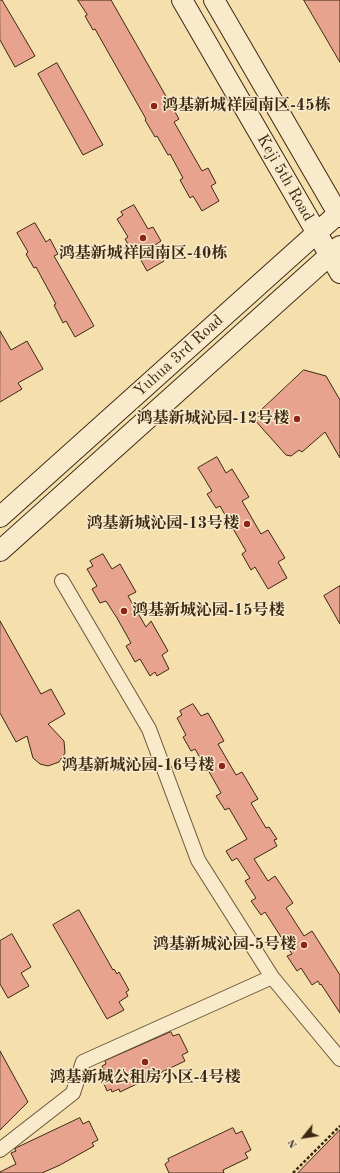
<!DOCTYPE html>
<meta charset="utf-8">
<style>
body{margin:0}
#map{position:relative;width:340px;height:1173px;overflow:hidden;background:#f4dfad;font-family:"Old Standard TT",serif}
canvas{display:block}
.north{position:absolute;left:284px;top:1117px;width:40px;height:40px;-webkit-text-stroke:3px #f8eaca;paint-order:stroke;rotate:240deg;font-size:11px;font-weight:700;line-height:16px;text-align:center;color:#3c2813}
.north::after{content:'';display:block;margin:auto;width:14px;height:18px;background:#3c2813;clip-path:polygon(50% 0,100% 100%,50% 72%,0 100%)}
</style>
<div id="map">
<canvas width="340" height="1173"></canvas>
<div class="north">N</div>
</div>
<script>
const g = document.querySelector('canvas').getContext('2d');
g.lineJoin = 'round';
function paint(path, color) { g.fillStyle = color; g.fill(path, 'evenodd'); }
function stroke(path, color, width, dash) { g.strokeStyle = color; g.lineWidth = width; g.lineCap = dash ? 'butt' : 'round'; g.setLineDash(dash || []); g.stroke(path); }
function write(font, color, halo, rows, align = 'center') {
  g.font = font + ' "Old Standard TT","Noto Serif SC",serif'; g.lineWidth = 3; g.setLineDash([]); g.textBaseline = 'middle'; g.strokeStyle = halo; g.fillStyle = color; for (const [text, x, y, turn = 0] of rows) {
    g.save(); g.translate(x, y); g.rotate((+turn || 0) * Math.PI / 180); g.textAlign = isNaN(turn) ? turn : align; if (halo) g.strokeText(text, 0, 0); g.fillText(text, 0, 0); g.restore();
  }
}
const building = new Path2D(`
 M0,0H2L35,56L15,67L0,40Z
 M78,0H111L179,119L174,122L202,171L208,168L216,183L211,186L219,201L202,211L193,196L190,198L180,180L183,178L170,154L168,155L157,136L155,137L145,120L146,119L95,29L93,30L85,16L87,15Z
 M304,0H340V62Z
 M57,63L103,145L83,155L38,74Z
 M134,205L148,229L153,227L161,241L155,245L164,261L147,271L138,255L135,256L125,239L128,237L117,219L123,215L121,212Z
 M35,223L46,242L50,239L58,254L54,256L94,326L75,337L66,321L63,323L54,305L56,304L36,267L34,268L26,254L28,252L17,233Z
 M0,331L11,350L27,341L43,369L18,383L22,389L0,402Z
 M304,370L326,376L340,400V458L325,432L302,452L299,450L291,456L286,455L253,418Z
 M217,457L226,473L232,469L249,497L242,501L261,534L268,530L285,558L278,562L287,578L268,589L255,567L251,570L242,554L246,551L220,506L216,508L207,494L212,491L198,468Z
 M103,554L112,569L120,564L136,592L128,596L146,627L151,621L168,651L162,655L169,669L157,676L155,672L150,676L140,659L135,662L126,646L131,643L117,618L106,601L100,603L92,589L97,586L87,569L93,566L90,561Z
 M340,586V624L324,596Z
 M0,621L41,694L51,689L65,714L48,724L64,741L65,753L59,762L48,766L40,764L33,758L27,736L16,742L0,713Z
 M193,704L201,716L208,713L224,741L218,744L236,775L242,772L258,799L251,803L266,828L269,827L277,839L274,840L277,846L254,859L268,881L275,876L293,903L286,908L304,936L312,931L340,975V1013L321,984L320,985L318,981L312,985L301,968L297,971L287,956L292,954L281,937L265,912L261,915L251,901L256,898L245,881L250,878L237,858L232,861L226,851L247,839L229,808L225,810L216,796L221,793L207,768H206L195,749L191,751L183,737L186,735L177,718L182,715L180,711Z
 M79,910L113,970L114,969L117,974L119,972L129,990L126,992L128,996L119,1002L124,1010L107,1019L53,925Z
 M12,934L31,967L21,973L29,986L8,998L0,984V941Z
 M171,1032L173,1036L179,1034L188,1052L182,1055L185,1061L120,1092L119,1089L112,1092L111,1089L107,1091L102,1079L106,1077L102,1066L106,1064L105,1061Z
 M0,1051L28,1102L0,1130Z
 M80,1118L83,1124L89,1121L98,1140L92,1143L94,1146L60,1165L42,1173H0V1172L16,1164L11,1153L16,1151L15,1149L16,1148Z
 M233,1128L236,1134L242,1131L251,1150L245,1153L248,1158L223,1170L224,1173H169L165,1164L169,1161L168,1159Z
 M340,1130V1173H298Z`);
paint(building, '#e7a38e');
stroke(building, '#3c2813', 1);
const street = new Path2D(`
 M62,581L149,729L198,860L272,977L340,1059
 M0,1150L73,1093L83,1062L272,977`);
const secondary = new Path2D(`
 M182,0L340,273
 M214,0L340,217
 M0,517L340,212
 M0,551L340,246`);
stroke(street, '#6a563a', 16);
stroke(secondary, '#3c2813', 22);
stroke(new Path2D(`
 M293,1173L340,1126`), '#3c2813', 2.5, [3, 2]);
stroke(street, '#f8eaca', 14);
stroke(secondary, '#f8eaca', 20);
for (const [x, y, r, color] of [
 [154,106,4,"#8f2418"],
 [143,238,4,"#8f2418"],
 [297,419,4,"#8f2418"],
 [247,524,4,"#8f2418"],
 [124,611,4,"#8f2418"],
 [222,766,4,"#8f2418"],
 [304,945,4,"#8f2418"],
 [145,1062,4,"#8f2418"]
]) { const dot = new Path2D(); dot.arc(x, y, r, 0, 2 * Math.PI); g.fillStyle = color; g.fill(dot); stroke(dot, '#f8eaca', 1.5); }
write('bold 16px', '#3c2813', '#f8eaca', [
 ["鸿基新城祥园南区-45栋",162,106,"left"],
 ["鸿基新城祥园南区-40栋",143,254,"center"],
 ["鸿基新城沁园-12号楼",289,419],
 ["鸿基新城沁园-13号楼",239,524],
 ["鸿基新城沁园-15号楼",132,611,"left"],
 ["鸿基新城沁园-16号楼",214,766],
 ["鸿基新城沁园-5号楼",296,945],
 ["鸿基新城公租房小区-4号楼",145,1078,"center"]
], 'right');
write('16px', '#3c2813', '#f8eaca', [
 ["Keji 5th Road",285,178,60],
 ["Yuhua 3rd Road",179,356,-42]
]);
</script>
